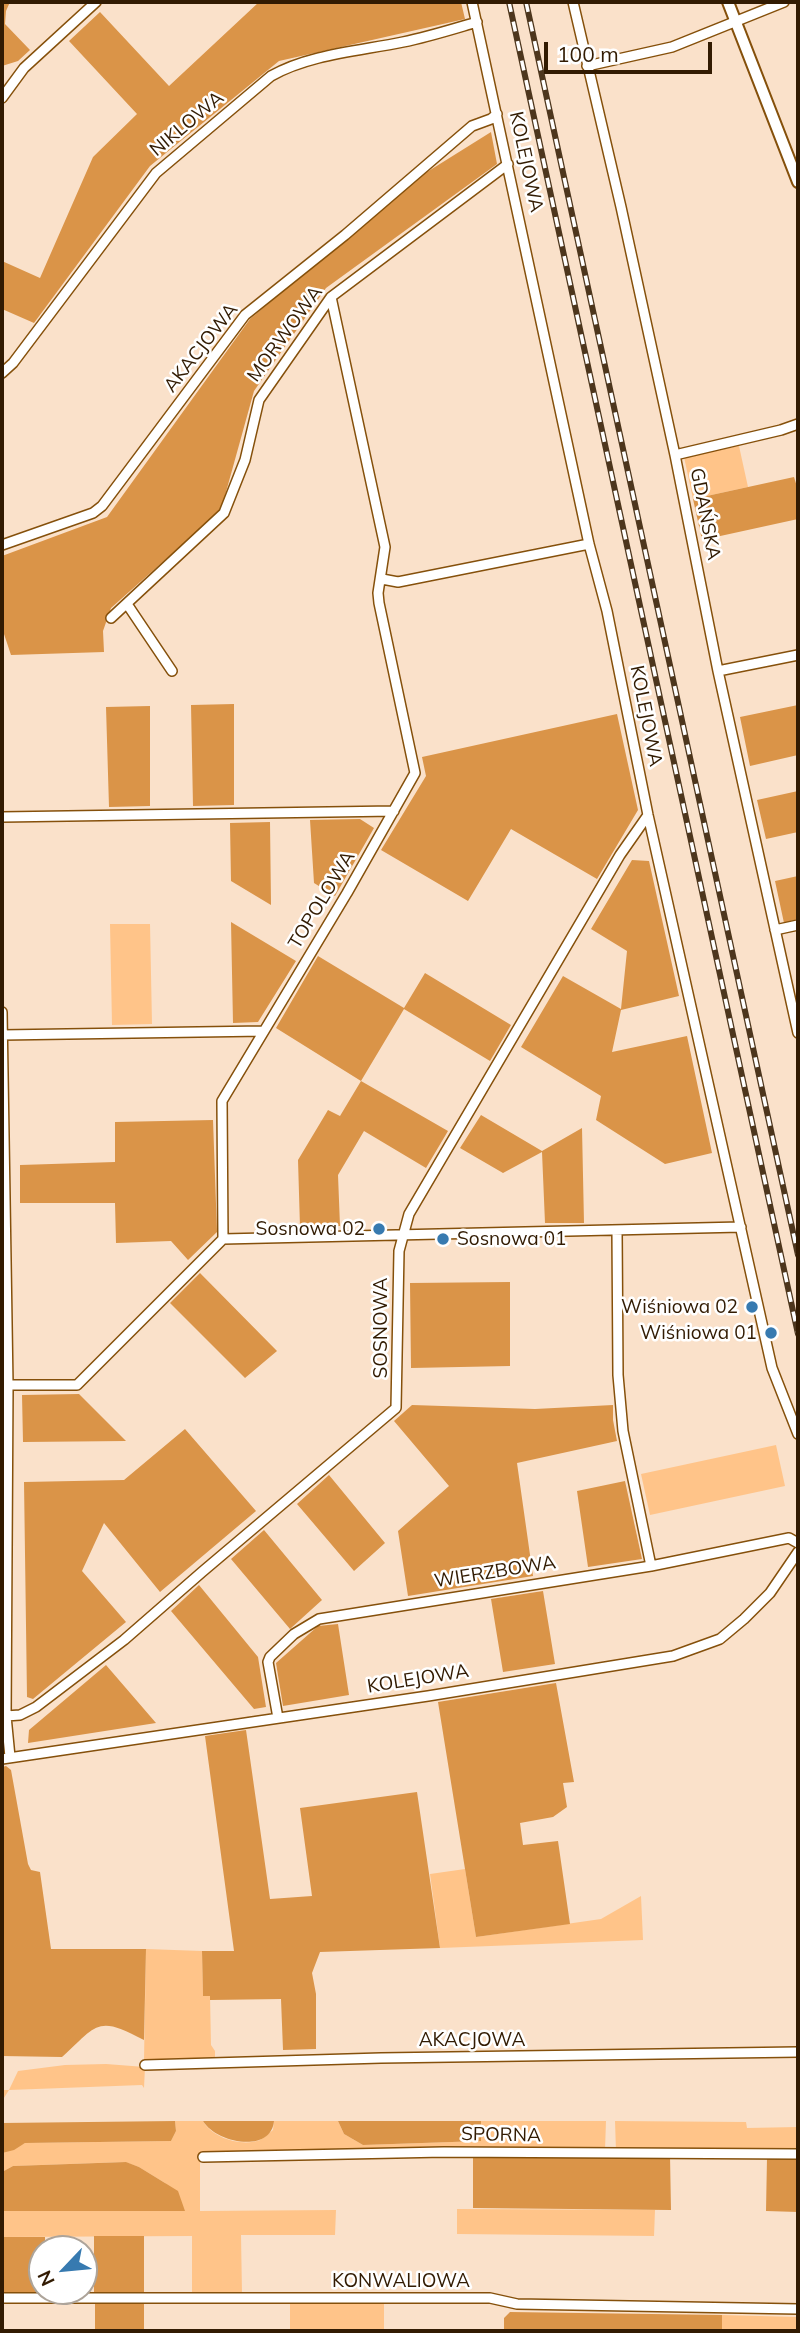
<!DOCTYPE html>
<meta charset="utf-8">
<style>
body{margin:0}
#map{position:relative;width:800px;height:2333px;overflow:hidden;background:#fae1ca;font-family:Mulish,sans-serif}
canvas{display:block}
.frame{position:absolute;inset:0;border:4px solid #321b02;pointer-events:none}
.north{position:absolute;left:28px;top:2235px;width:70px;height:70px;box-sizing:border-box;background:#fff;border:2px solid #ada49a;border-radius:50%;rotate:244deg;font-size:19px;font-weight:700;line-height:28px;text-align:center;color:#321b02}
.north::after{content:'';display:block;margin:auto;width:24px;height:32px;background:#377ab0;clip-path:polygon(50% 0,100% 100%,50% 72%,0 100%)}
.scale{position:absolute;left:544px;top:42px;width:168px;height:32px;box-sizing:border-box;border:4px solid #321b02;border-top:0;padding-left:9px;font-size:21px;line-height:24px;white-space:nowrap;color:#321b02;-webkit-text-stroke:5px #fff;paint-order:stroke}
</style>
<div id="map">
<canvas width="800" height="2333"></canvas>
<div class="frame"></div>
<div class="north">N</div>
<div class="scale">100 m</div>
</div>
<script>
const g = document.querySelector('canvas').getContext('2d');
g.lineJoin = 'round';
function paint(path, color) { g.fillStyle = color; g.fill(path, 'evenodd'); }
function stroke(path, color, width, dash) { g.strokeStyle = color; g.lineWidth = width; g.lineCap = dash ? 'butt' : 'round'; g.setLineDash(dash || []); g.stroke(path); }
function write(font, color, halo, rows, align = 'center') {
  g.font = font + ' Mulish,sans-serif'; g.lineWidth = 5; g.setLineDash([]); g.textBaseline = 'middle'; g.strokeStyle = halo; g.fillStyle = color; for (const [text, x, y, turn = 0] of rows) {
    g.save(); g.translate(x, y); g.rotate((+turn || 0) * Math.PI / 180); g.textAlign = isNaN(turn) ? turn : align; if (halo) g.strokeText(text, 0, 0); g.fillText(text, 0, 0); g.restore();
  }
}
paint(new Path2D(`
 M739,446L748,487L693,499L684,457Z
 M110,924H150L152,1024L112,1025Z
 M776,1445L785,1486L650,1515L641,1474Z
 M465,1869L476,1937L601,1919L641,1896L643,1940L440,1948L430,1874Z
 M146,1949L202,1951L203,1996H210L211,2045L215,2051V2059L144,2060Z
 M106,2064L145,2067L144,2088L142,2085L9,2090L2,2101V2090H9L18,2071L65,2065Z
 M175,2121H203C212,2138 242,2147 260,2140C264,2138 269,2133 273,2130L274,2121H338L344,2134L363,2145L481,2141V2121H606L605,2150L200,2152V2211L336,2210L335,2235H241L242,2294H192V2236L2,2237V2211L184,2210L165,2183L139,2167L125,2162L13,2166L2,2172V2153L25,2143L171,2141L176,2131Z
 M615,2121L746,2122L747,2128L798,2127V2152L616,2151Z
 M457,2209L655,2210L654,2236L457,2234Z
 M290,2303L384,2304V2331H290Z
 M722,2315L798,2317V2331H722Z`), '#ffc489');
paint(new Path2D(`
 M2,2H10L6,11L5,24L30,50L18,61L2,66Z
 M259,2H461L465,19L279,61L150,166L34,323L2,309V261L40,278L93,157L137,114L69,41L100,12L169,86Z
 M491,132L497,164L326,288L254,391L221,510L111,608L103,631L104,652L11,655L2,628V556L107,517L250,319L419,177Z
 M794,477L798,490V519L702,540L693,499Z
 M234,704V805L193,806L191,705Z
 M798,705V755L750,766L740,717Z
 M150,706V806L109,807L106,707Z
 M617,714L638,810L597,879L511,829L468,901L381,850L426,776L422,757Z
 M798,791V832L766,839L757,800Z
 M360,819L374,828L335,896L314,883L310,820Z
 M270,822L271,905L231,881L230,823Z
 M632,860L649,861L679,996L621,1010L612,1052L687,1036L712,1153L665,1164L596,1120L601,1096L521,1047L563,976L621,1009L627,951L591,929Z
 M798,876V919L784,923L775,881Z
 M231,922L296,961L258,1022L233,1023Z
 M318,956L404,1008L425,973L511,1025L490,1061L404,1009L361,1081L448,1131L426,1168L364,1131L338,1175L340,1226L300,1227L298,1160L328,1110L340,1116L361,1081L276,1028Z
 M481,1115L542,1151L582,1128L584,1223H545L542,1152L503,1173L460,1148Z
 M213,1120L217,1232L188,1260L171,1241L116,1243L115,1203H20V1165L115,1162V1122Z
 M200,1273L277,1351L245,1378L170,1303Z
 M510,1282V1366L411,1368L410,1283Z
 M79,1394L126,1441L23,1442L22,1395Z
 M412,1405L535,1409L613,1405V1420L617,1441L517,1463L533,1576L408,1596L398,1531L449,1486L394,1421Z
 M185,1429L256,1511L160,1592L104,1523L82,1571L126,1622L33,1699L27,1697L24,1482L124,1480Z
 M329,1475L385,1543L354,1571L297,1504Z
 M625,1481L642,1559L588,1567L577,1491Z
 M264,1530L322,1600L290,1629L231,1559Z
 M199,1585L258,1657L266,1707L254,1709L171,1611Z
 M543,1591L555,1664L503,1672L491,1599Z
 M338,1624L349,1695L283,1706L276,1663L318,1626Z
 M106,1665L156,1723L28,1743L29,1730Z
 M556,1683L574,1782L563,1783L567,1807L553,1817L520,1823L523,1845L558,1841L570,1924L476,1937L438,1702Z
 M246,1730L270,1899L312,1896L300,1808L417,1792L440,1948L320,1952L312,1973L316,1994V2049L283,2050L281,1999L210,2000V1996H203L202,1951H234L205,1736Z
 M6,1766L11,1770L28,1864L31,1870L40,1872L51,1949H146L144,2040C97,2015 98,2024 62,2057L2,2056V1767Z
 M175,2121L176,2131L171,2141L25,2143L14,2150L2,2153V2123Z
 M203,2121H274C271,2154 216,2143 203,2121Z
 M338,2121H481V2141L363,2145L344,2134Z
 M473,2154L670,2156L671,2210L473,2208Z
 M767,2158H798V2212L766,2211Z
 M126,2162L139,2167L178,2191L185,2211H2V2172L13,2166Z
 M94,2236H144V2294H94Z
 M2,2237H45V2249H42V2291H45V2294L2,2293Z
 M95,2303H144V2331H95Z
 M510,2312L722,2315V2331H504V2318Z`), '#da9448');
const minor = new Path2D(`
 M472,2L589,544L607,611L648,815L772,1368L798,1434
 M573,2L621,207L675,455L718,671L798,1033
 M587,66L672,47L784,2
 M2,98L24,68L96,2
 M2,373L13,363L156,173L271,76C310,54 360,51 403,42C428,37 453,29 477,22
 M675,455L781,430L798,424
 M2,545L93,513L102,506L245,315L345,235L472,126L491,119L497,114
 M382,579L398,582L589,544
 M127,604L172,671
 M111,618L224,513L245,460L259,400L331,297L508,164
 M718,671L798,655
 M2,817L394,811
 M775,930L798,925
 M2,1012L8,1385L6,1716L10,1757
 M2,1035L264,1031
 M617,1230L618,1375L623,1431L651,1566
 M223,1239L741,1227
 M2,1385H77L223,1239L222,1101L347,893L415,773L379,603L378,593L385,547L331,297
 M6,1716L20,1715L36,1707L124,1640L202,1572L396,1408L399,1251L409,1214L620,855L648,815
 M278,1718L268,1662L270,1657L294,1634L319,1619L651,1566L789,1538L798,1543
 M2,1759L428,1696L673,1656L720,1639L744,1619L770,1593L798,1552
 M145,2065L381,2058L798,2052
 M203,2157L444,2152L798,2154
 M2,2298H490L517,2304L798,2309`);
const tertiary = new Path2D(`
 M728,2L798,182`);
stroke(minor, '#85500b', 12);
stroke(tertiary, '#85500b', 14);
stroke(minor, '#fff', 9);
stroke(tertiary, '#fff', 10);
const rail = new Path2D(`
 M509,2L798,1334
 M526,2L798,1255`);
stroke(rail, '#4d361d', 6);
stroke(rail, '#fff', 3.5, [10]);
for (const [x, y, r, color] of [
 [379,1229,7,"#377ab0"],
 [443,1239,7,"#377ab0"],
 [752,1307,7,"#377ab0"],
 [771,1333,7,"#377ab0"]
]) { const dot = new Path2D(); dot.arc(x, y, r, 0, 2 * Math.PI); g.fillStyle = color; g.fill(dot); stroke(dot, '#fff', 2.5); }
write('19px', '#321b02', '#fff', [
 ["NIKLOWA",187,124,-40],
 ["KOLEJOWA",526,162,78],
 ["MORWOWA",285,334,-54],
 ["AKACJOWA",201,348,-52],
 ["GDAŃSKA",705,514,79],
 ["KOLEJOWA",646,716,79],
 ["TOPOLOWA",322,900,-59],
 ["SOSNOWA",381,1328,-90],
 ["WIERZBOWA",495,1572,-9],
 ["KOLEJOWA",418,1679,-9],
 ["AKACJOWA",472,2040],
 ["SPORNA",501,2135,1],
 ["KONWALIOWA",401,2281]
]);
write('19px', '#321b02', '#fff', [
 ["Sosnowa 02",365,1229],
 ["Sosnowa 01",457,1239,"left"],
 ["Wiśniowa 02",738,1307],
 ["Wiśniowa 01",757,1333]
], 'right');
</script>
